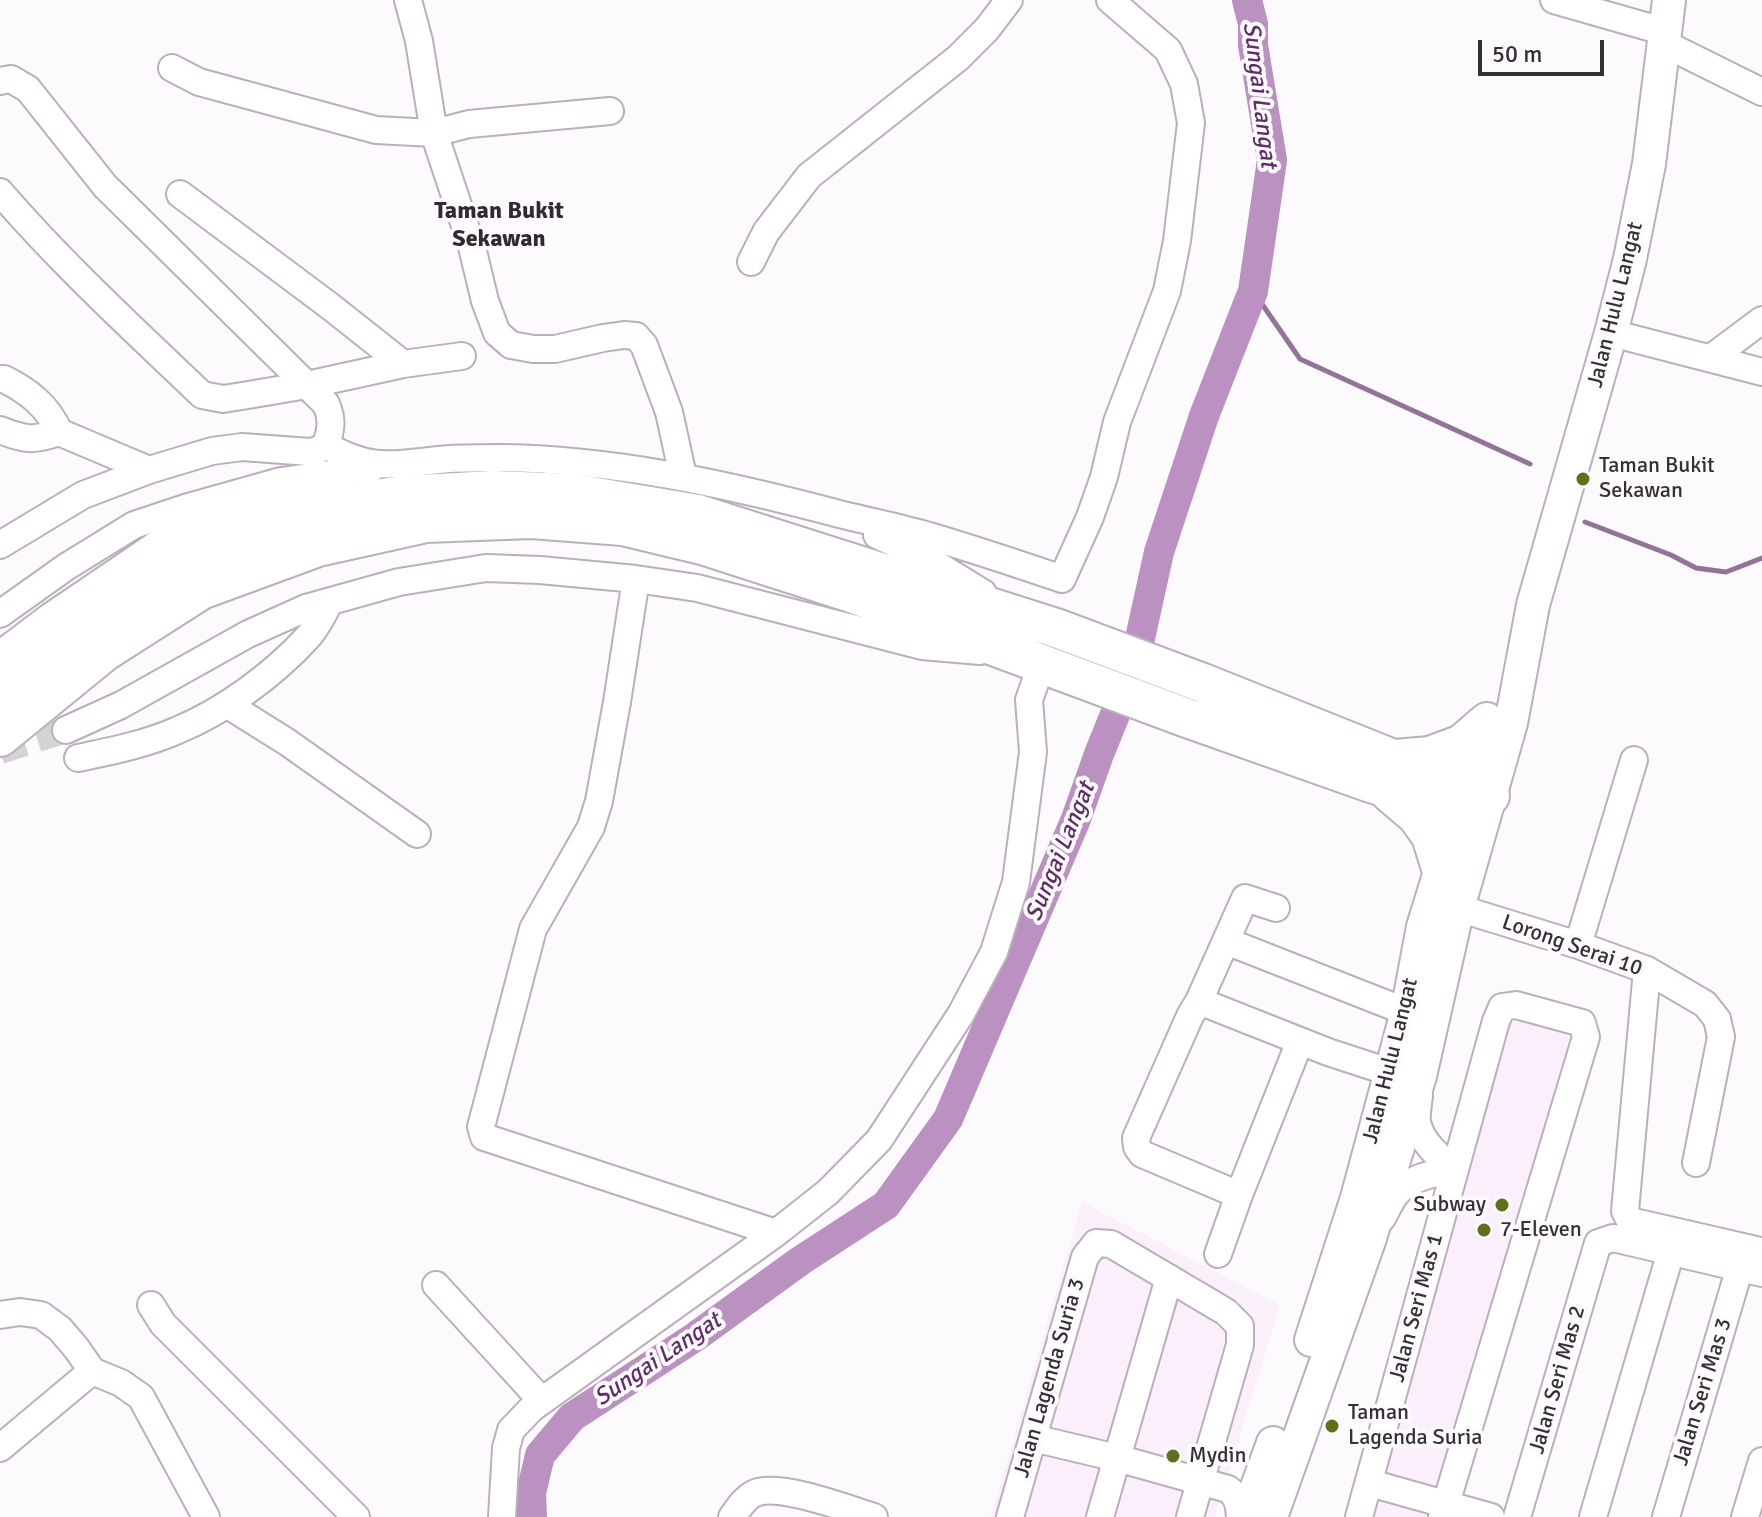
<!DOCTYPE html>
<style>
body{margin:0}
#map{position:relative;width:1762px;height:1517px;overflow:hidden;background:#fdfafd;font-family:Signika,sans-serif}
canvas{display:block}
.scale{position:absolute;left:1478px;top:40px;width:126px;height:36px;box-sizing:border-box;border:4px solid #353036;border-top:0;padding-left:10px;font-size:24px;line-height:28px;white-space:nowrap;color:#353036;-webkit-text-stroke:6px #fdfafd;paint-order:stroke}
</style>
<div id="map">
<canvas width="1762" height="1517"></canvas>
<div class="scale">50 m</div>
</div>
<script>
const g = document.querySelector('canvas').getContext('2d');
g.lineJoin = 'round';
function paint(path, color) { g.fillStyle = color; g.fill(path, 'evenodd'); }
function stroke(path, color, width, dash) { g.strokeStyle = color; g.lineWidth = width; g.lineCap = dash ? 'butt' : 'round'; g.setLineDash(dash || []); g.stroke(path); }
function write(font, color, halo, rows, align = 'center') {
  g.font = font + ' Signika,sans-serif'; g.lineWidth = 8; g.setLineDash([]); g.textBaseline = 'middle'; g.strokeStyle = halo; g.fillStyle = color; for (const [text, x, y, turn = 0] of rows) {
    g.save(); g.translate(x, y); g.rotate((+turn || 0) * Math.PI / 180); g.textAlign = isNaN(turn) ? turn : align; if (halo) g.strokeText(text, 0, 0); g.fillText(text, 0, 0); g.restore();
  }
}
paint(new Path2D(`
 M1506,1011L1578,1026L1437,1517H1364Z
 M1082,1202L1280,1305L1215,1517H991Z`), '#fbeffc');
stroke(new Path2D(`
 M1253,291L1300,359L1530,464
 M1585,522L1671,555L1696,568L1726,572L1762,558`), '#927497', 5);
stroke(new Path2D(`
 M532,1517L531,1493L540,1455L572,1417L695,1337L800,1261L886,1205L948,1119L1076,819L1099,754L1133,670L1159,552L1204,416L1253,291L1272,160L1253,45V24L1247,0`), '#ba91c1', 30);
stroke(new Path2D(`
 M0,751L66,730`), '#d5d2d5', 26, [26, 13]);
const minor = new Path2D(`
 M408,0L419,41L434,133L472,247L485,301L497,333L511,345L533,349H555L603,338L624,335L636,336L644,345L669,412L683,476
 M1554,0L1666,32
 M1665,44L1762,92
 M172,68L199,82L376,130L434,133L469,124L610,111
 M0,81L11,79L28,89L105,186L326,404C333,420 331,429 326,445L318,450L310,452L242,447L212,451L149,470L83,495L0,545
 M0,192C62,264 133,329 202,395L223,399L242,396L307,385L403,364L462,356
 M180,194L331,307L403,364
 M751,262L766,232L809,176L958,58L987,29L1009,0
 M1611,333L1762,372
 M1711,358L1762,320
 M0,379H4C28,391 48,406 59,432
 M0,430C25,440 34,441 59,432L149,470
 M326,445C372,474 400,463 449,459C467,458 486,458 504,458C615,460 721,483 828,511C861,520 895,526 929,536C973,549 1018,564 1062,579L1090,517L1104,477L1117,422L1167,291L1177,241L1191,123L1184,84L1168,50L1110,0
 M877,535L926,558L983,593
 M636,579L617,702L599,801L591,827L533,929L481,1127L484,1137L776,1233
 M0,614L66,567L134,525L185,508L281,481L372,468
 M228,705L287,742L417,834
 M66,730L121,705L248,634L306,608L399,582L486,568L540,570L636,579L697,588L922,646L980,651
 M78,758C111,751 147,744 178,730C224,711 273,675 307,638C317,628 323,613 330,602
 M1458,908L1578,945L1647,970L1705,1004L1717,1019L1721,1037L1696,1163
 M1226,941L1407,1012
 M1578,945L1634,760
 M1647,970L1625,1211L1630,1221L1760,1251
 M1199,1001L1245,898L1276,908
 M1300,1041L1239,1195L1142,1154L1137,1147L1136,1138L1190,1016L1199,1001L1328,1052L1389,1072
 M1419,1096C1418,1104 1416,1115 1417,1122C1421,1142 1439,1157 1454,1169
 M1382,1218C1386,1211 1390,1202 1395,1195C1408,1178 1434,1173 1454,1169
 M1218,1254L1239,1195
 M436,1285L542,1401
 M151,1305L163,1324L356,1517
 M0,1315L20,1312L41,1315L60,1329L77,1349L92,1371L121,1383L141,1397L206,1517
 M1033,1438L1117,1458L1228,1489C1238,1496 1239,1505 1240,1517
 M0,1448L92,1371
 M1370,1483L1491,1517
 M502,1517L506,1448L511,1430L532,1408L776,1233L828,1192L879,1140L961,1014L994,952L1016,882L1033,752L1029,700L1042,663
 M732,1517C738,1509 744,1499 753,1494C776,1481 848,1509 874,1517
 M1010,1517L1085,1257L1096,1243L1111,1244L1226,1312L1240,1326V1345L1190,1517
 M1100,1517L1169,1278
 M1359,1517L1496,1021L1502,1007L1516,1005L1582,1023L1586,1037L1442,1517
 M1517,1517L1598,1243L1613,1238L1762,1273
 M1593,1517L1667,1265
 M1666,1517L1740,1267
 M1745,1517L1762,1461`);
const major = new Path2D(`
 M1311,1340L1357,1198L1407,1012L1423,927L1487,719
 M1246,1517L1273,1443
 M1271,1517L1369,1241L1420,1076L1458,908L1511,723L1533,605L1611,333L1630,259L1649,164L1669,0`);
const highway = new Path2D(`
 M0,662L53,622L171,542L277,497L346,499
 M0,699L60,648L126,602L227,550L367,500L405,495L493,490L572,493L698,514L1056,628L1203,683L1393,759L1490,796
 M0,737L104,652L201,590L318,547L426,523L531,519L623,526L702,545L851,593L1187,718L1368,782L1474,815
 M1395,759L1430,756L1462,744L1485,724
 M1390,793L1417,816L1431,836L1441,868`);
stroke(minor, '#bbaebd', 30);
stroke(major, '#bbaebd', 36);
stroke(highway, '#bbaebd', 42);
stroke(minor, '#fff', 26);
stroke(major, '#fff', 32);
stroke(highway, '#fff', 38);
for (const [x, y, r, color] of [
 [1583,479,8,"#5f6f1b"],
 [1502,1205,8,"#5f6f1b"],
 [1484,1230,8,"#5f6f1b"],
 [1332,1426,8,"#5f6f1b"],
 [1173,1456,8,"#5f6f1b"]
]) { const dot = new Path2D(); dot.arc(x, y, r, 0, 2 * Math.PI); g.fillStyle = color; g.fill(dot); stroke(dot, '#fdfafd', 3); }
write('22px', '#353036', '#fdfafd', [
 ["Jalan Hulu Langat",1616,305,-76],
 ["Lorong Serai 10",1572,946,19],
 ["Jalan Hulu Langat",1391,1061,-76],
 ["Jalan Seri Mas 1",1417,1308,-75],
 ["Jalan Lagenda Suria 3",1050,1378,-74],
 ["Jalan Seri Mas 2",1558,1380,-74],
 ["Jalan Seri Mas 3",1703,1392,-73]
]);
write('22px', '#353036', '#fdfafd', [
 ["Taman Bukit",1599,466],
 ["Sekawan",1599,491],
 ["Subway",1486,1205,"right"],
 ["7-Eleven",1500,1230],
 ["Taman",1348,1413],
 ["Lagenda Suria",1348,1438],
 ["Mydin",1189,1456]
], 'left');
write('italic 24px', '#602d69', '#fdfafd', [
 ["Sungai Langat",1259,95,83],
 ["Sungai Langat",1061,852,-68],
 ["Sungai Langat",658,1360,-34]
]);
write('bold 24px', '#332935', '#fdfafd', [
 ["Taman Bukit",499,212],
 ["Sekawan",499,240]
]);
</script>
